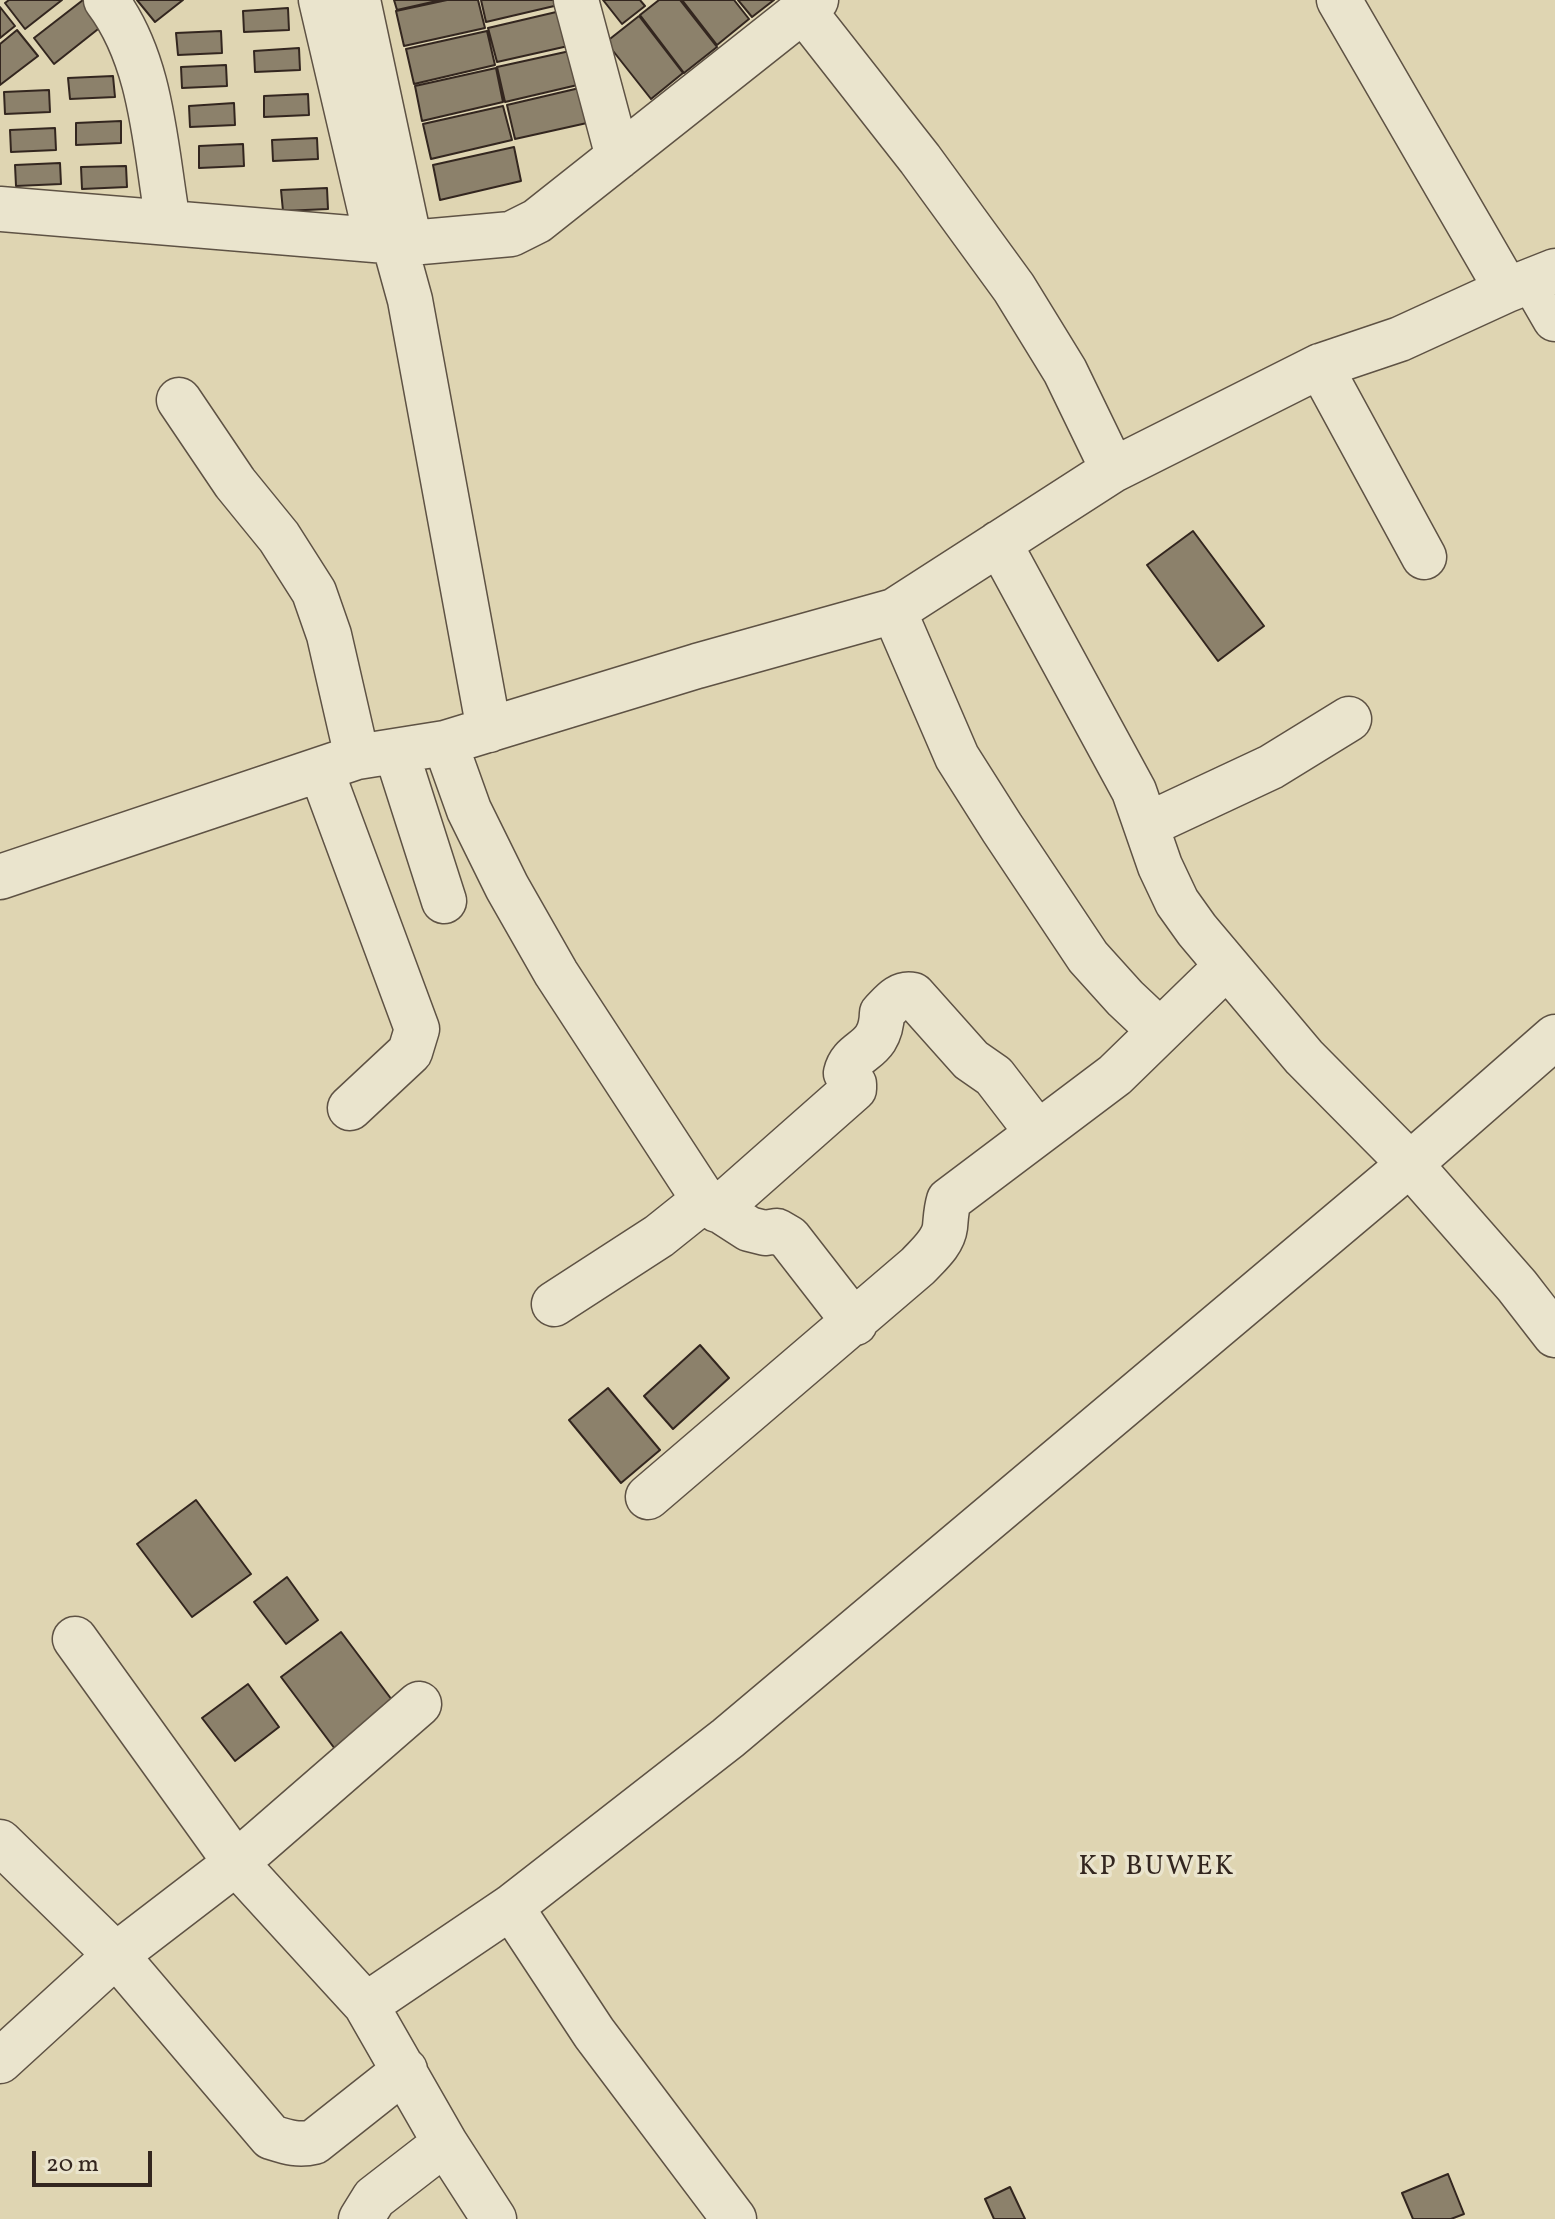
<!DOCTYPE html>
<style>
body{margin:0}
#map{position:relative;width:1555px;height:2219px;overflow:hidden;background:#dfd5b2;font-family:Vollkorn,serif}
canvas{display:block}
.scale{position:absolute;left:32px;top:2151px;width:120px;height:36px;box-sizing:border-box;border:4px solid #33261f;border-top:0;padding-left:10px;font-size:24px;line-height:28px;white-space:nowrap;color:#33261f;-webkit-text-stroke:6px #eae4cd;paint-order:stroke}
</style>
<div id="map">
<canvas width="1555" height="2219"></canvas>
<div class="scale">20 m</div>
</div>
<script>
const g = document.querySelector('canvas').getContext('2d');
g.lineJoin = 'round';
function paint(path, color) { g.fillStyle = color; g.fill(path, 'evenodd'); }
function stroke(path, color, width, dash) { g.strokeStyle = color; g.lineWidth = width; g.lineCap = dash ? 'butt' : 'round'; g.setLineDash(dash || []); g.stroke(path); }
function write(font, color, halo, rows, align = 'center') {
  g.font = font + ' Vollkorn,serif'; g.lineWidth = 7; g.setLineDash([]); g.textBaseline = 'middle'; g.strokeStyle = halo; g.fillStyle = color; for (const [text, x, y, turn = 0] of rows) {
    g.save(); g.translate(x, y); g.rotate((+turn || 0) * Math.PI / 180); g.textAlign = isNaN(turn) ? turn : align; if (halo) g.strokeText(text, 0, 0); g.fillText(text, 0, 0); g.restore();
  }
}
const building = new Path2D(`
 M9,0H62L25,29L5,3Z
 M83,0H98L112,18L54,64L34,38Z
 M137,0H183L155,22Z
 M394,0H441L397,10Z
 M447,0H478L485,28L404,46L396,11Z
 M481,0H566L567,3L486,22Z
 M603,0H640L645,6L622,24Z
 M659,0H680L717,47L684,73L640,15Z
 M682,0H734L749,19L717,45Z
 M738,0H774L752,17Z
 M0,7L15,26L0,38Z
 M288,8L289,30L244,32L243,11Z
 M569,9L577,44L497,62L488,28Z
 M639,16L683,73L651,99L606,42Z
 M17,30L38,56L0,85V44Z
 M221,31L222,53L178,55L176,33Z
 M487,31L495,65L414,84L406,49Z
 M299,48L300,70L255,72L254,51Z
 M579,49L586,83L505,102L497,67Z
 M226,65L227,86L182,88L181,67Z
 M496,68L503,102L422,121L415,86Z
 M113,76L115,97L70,99L68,78Z
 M588,86L596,121L515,139L507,105Z
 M49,90L50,112L5,114L4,92Z
 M308,94L309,115L264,117V96Z
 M234,103L235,125L190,127L189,106Z
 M503,106L512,140L431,159L423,124Z
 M121,121V143L76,145V123Z
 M55,128L56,150L11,152L10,130Z
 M317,138L318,159L273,161L272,140Z
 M243,144L244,166L199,168V146Z
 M514,147L521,181L440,200L433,165Z
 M60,163L61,184L16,186L15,165Z
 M126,166L127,187L82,189L81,167Z
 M327,188L328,209L283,211L281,190Z
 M1193,531L1264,626L1218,661L1147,565Z
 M700,1345L729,1378L673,1429L644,1396Z
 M608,1388L660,1450L621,1483L569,1420Z
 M196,1500L251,1574L192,1617L137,1544Z
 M287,1577L318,1620L286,1644L254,1602Z
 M341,1632L395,1704L335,1749L281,1677Z
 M248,1684L279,1727L235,1761L202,1718Z
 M1448,2174L1464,2214L1451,2219H1413L1402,2193Z
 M1010,2187L1025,2219H994L985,2199Z`);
paint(building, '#8c816b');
stroke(building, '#33261f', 2);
const minor = new Path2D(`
 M106,0C153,62 155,148 168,222
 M321,0L377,240
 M358,0L410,243
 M576,0L618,157
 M1339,0L1507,290
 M803,10L920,159L1014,288L1065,371L1113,470
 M0,209L410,243L511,234L537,221L816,0
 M394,242L410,300L489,730
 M1533,281L1555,319
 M1320,366L1424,557
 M179,400L235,483L279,537L314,592L329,635L357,757
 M999,543L1134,791L1160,866L1177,902L1197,930L1304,1057L1410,1164L1517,1286L1555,1335
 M894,611L957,757L1002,828L1088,957L1125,998L1160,1031
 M445,743L469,810L507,887L556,973L704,1200L749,1229L765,1233L777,1231L789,1238L855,1323
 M396,751L444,901
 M321,770L417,1029L410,1052L350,1108
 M1147,825L1271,767L1349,719
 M0,877L357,757L445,743L697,666L894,611L1113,470L1320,366L1400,339L1507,290L1555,271
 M717,1210L854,1089V1084L846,1073C852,1047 881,1054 882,1013C891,1004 899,992 913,995L971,1060L994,1076L1037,1132
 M554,1304L659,1236L704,1200
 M648,1497L918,1266C928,1255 943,1243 945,1227C946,1217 946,1210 949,1200L1115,1075L1227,966
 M75,1639L236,1863L419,1704
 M0,1842L116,1955L271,2137C287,2142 298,2146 314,2142L405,2070
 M511,1907L594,2033L734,2219
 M366,2005L511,1907L728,1738L1410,1164L1555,1037
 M0,2061L116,1955L236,1863L366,2005L445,2143L374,2198L361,2219
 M445,2143L494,2219`);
stroke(minor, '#5e5244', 47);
stroke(minor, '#eae4cd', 44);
g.letterSpacing = '2px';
write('28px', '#33261f', '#eae4cd', [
 ["KP BUWEK",1157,1869]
]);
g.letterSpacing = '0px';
</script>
